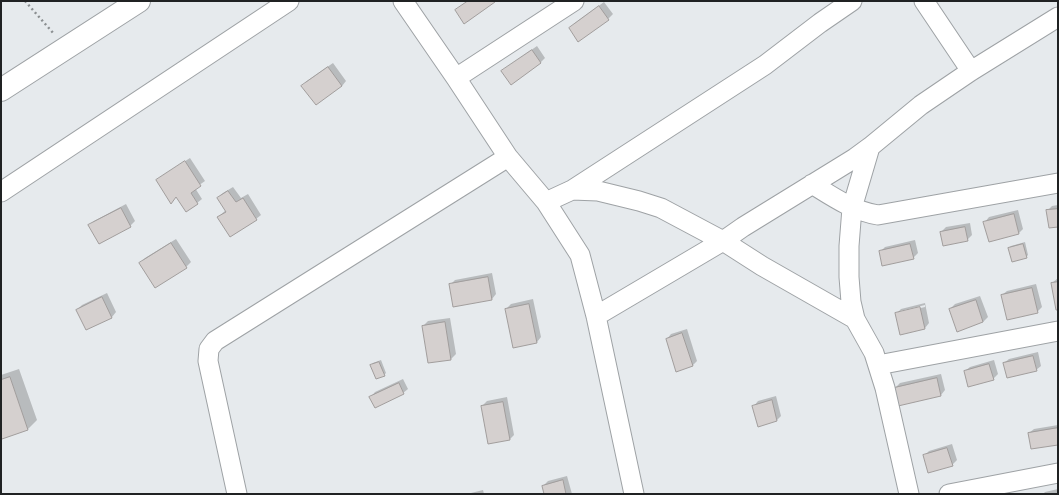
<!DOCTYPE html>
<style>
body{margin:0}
#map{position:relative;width:1059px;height:495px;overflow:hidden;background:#e6eaed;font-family:"PT Serif",serif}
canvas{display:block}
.frame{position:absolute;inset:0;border:2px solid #202223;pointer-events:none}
</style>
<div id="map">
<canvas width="1059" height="495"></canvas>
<div class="frame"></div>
</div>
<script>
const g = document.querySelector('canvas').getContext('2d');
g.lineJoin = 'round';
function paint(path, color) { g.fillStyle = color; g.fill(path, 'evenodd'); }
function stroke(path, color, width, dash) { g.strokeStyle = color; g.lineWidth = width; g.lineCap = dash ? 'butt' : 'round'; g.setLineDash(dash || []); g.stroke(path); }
paint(new Path2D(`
 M604,2L613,14L608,19L579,40L570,28L575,23Z
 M537,46L545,58L541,62L511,83L502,72L507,67Z
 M333,63L346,81L342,86H303L307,81Z
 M190,158L205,181L195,188L202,199L197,203L157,180L162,176Z
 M233,187L241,198L248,194L261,215L256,219L218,217L226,210L218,198L223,193Z
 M126,204L135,221L130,226L99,243L90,225L94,221Z
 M1058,205V226L1047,211L1052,206Z
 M1018,210L1023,229L1019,233L985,222L989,217Z
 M970,223L972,235L967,240L941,232L946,227Z
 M176,239L191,262L186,267L141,263L145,258Z
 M915,240L918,253L913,258L880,252L885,247Z
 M1025,242L1028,255L1026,257L1009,248L1011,246Z
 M492,273L496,294L492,299L450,285L455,280Z
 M1058,278V309L1052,283Z
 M1036,284L1042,307L1037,312L1002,295L1007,291Z
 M107,293L116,312L112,317L77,310L82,305Z
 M980,296L988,317L983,322L958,330L950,309L955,304Z
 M533,299L541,337L537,342L506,309L511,304Z
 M925,303L929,323L925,328L900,333L896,314L901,309ZM925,305V307L900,313V311Z
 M450,318L456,354L451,359L429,362L423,326L428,321Z
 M687,329L697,361L692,366L667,339L671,334Z
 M1038,352L1041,366L1036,370L1004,363L1009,359Z
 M381,360L386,373L384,375L371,366L373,363Z
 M994,360L998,374L993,379L965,371L970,367Z
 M19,369L37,420L28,429L1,433V375Z
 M941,374L945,390L941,395L895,388L900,383Z
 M403,379L408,389L403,393L371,397L375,392Z
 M776,396L781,416L777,420L754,406L758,401Z
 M507,397L514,435L509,440L482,406L487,401Z
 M1058,425V444L1029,433L1034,429Z
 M952,444L957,460L952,465L924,456L929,451Z
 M567,476L572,494H545L543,486L548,481Z
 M1058,489V494H1043L1045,492Z
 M483,490L484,494H467Z`), '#0003');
const building = new Path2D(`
 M468,1H494L495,2L464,24L455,10Z
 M599,6L609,20L578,42L569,28Z
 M532,50L541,63L511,85L501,71Z
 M328,67L342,86L316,105L301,86Z
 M185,161L201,186L191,193L198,204L186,212L176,197L171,204L156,180Z
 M228,191L236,202L243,198L257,220L230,237L217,217L226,212L217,198Z
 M121,208L131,227L99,244L88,225Z
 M1058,209V227L1049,228L1046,210Z
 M1014,214L1019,234L989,242L983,222Z
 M965,227L968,241L943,246L940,232Z
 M171,243L187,268L155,288L139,263Z
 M910,244L914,259L882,266L879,251Z
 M1023,244L1027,258L1012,262L1008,248Z
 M488,277L492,300L453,307L449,284Z
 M1058,282V310H1056L1051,283Z
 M1032,288L1038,313L1007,320L1001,295Z
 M102,297L112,318L86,330L76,310Z
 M976,300L983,322L957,332L949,309Z
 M529,304L537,343L513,348L505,309Z
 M920,307L925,329L900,335L895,313Z
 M445,322L451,360L428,363L422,326Z
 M682,333L693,366L676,372L666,339Z
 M1033,356L1037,371L1007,378L1003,363Z
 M379,362L385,376L376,379L370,365Z
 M989,364L994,380L968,387L964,371Z
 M10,377L28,430L2,439L1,436V380Z
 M937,378L941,396L898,406L894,388Z
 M399,383L404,394L375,408L369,397Z
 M772,400L777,421L758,427L752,406Z
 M503,402L510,440L488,444L481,406Z
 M1058,428V445L1031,449L1028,433Z
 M947,448L953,466L928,473L923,455Z
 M563,480L566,494H544L542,486Z`);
paint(building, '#d5d0cf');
stroke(building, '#a19d9c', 1);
const street = new Path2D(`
 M403,1L456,78L508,157L546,202L580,255L596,316L634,494
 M924,1L971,71
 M456,78L574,1
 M870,147L852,208L849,246V277L851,302L855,319L874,353L885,388L909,494
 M812,184C833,197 853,211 878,215L1058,183
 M572,190L598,191L639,201L661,208L723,241L762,266L855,319
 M1,192L289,1
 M546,202L572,190L765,65L820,23L852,1
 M596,316L723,241L743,227L855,158L870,147L921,105L971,71L1058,17
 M878,365L1058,331
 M237,494L208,361L209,349L215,341L508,157
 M949,494L1058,473`);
const secondary = new Path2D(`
 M1,90L139,1`);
stroke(street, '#9ea2a5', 21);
stroke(secondary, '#9ea2a5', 24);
stroke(new Path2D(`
 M25,1L54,34`), '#8b8f91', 2.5, [2, 3]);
stroke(street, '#fff', 19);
stroke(secondary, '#fff', 22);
</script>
